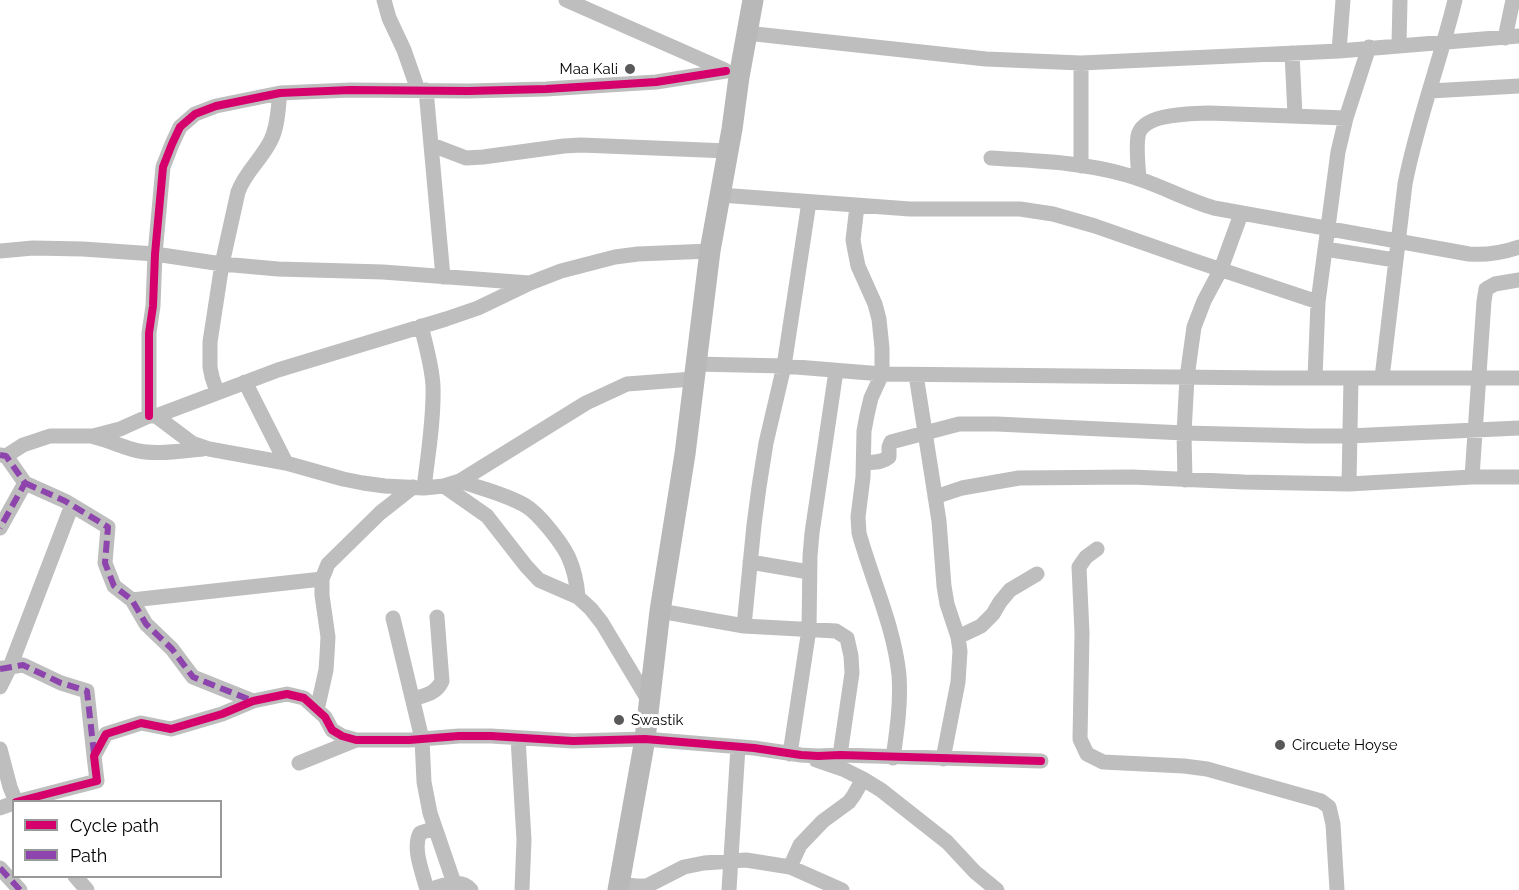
<!DOCTYPE html>
<style>
body{margin:0}
#map{position:relative;width:1519px;height:890px;overflow:hidden;background:#fff;font-family:Raleway,sans-serif}
canvas{display:block}
.legend{position:absolute;left:12px;top:800px;width:210px;height:78px;box-sizing:border-box;background:#fff;border:2px solid #999;margin:0;padding:8px 10px;list-style:none;font-size:18px;color:#000}
.legend li{display:flex;align-items:center;gap:12px;height:30px}
.legend b{width:30px;border:2px solid #999}
</style>
<div id="map">
<canvas width="1519" height="890"></canvas>
<ul class="legend">
<li><b style="height:8px;background:#d6006c"></b>Cycle path</li>
<li><b style="height:8px;background:#8e44ad"></b>Path</li>
</ul>
</div>
<script>
const g = document.querySelector('canvas').getContext('2d');
g.lineJoin = 'round';
function stroke(path, color, width, dash) { g.strokeStyle = color; g.lineWidth = width; g.lineCap = dash ? 'butt' : 'round'; g.setLineDash(dash || []); g.stroke(path); }
function write(font, color, halo, rows, align = 'center') {
  g.font = font + ' Raleway,sans-serif'; g.lineWidth = 6; g.setLineDash([]); g.textBaseline = 'middle'; g.strokeStyle = halo; g.fillStyle = color; for (const [text, x, y, turn = 0] of rows) {
    g.save(); g.translate(x, y); g.rotate((+turn || 0) * Math.PI / 180); g.textAlign = isNaN(turn) ? turn : align; if (halo) g.strokeText(text, 0, 0); g.fillText(text, 0, 0); g.restore();
  }
}
stroke(new Path2D(`
 M384,0L389,18L404,50L418,90
 M566,0L725,70
 M746,33L986,59L1081,63L1339,51L1519,36
 M1505,38L1513,0
 M1399,45L1400,0
 M1339,51L1343,0
 M1292,53L1295,115
 M426,90L443,277
 M1430,91L1519,86
 M432,145L466,158L483,157L564,146L581,145L728,151
 M991,158C1035,161 1081,162 1123,174C1155,182 1183,199 1214,208L1469,254C1486,255 1502,253 1519,247
 M1081,166V63
 M1139,178C1138,165 1136,149 1138,136C1142,113 1190,114 1209,113L1346,118
 M720,195L910,209H1020L1053,214L1095,226L1195,261L1318,302
 M857,206L853,240L855,251L858,266L875,304L879,319L882,348V374L871,398L867,415L864,431L863,477L858,517L859,533C872,580 894,626 899,675C901,703 897,730 893,758
 M1325,249L1395,260
 M0,251L33,248L83,249L155,254L222,264L278,269L383,272L529,283
 M421,326C426,346 432,366 433,386C434,419 428,454 424,488
 M695,364L784,366L882,374L1272,378H1519
 M916,375L939,521L944,586L947,604L958,637L960,651L958,682L943,759
 M1315,378L1318,302L1338,152L1346,118L1369,47
 M1382,378L1405,184C1417,122 1440,62 1455,0
 M245,382L286,463
 M217,392L212,377L210,367V342L222,264L238,192C245,172 262,159 271,140C278,126 278,108 280,93
 M149,416V333L153,306L155,254L163,167L172,144L180,127L195,114L216,106L280,93L350,90L468,91L546,89L656,82L726,71
 M156,416L278,370L446,319L478,308L530,283L561,271L615,257L638,254L710,251
 M94,437C107,440 118,445 131,449C153,456 180,451 203,449
 M0,455L6,456L25,483L0,528
 M6,456L23,445L50,436H93L120,429L149,416H156L192,443L209,449L286,463L343,479L363,483L385,486L424,488L444,486L460,481L586,403L627,384L693,379
 M864,463C873,462 882,463 889,457V447L891,442L959,424H997L1184,433L1308,436H1349L1519,428
 M1472,477L1484,301L1486,289L1495,284L1519,280
 M1185,480L1184,433L1187,377L1194,327L1204,301L1221,269L1241,214
 M460,481C482,489 506,494 526,506C539,514 561,542 568,556C574,569 577,583 578,597
 M25,483L65,501L108,527L105,563L114,586L132,600L146,624L172,649L193,677L253,701
 M1349,484L1351,378
 M444,486L487,516L526,566L539,580L578,597L591,609L602,623L650,703
 M935,497L962,488L1019,478L1132,477L1244,482L1349,484L1472,477H1519
 M1097,549L1086,557L1079,567L1082,633L1080,739L1087,754L1103,762L1184,766L1207,769L1321,801L1329,807L1333,824L1337,890
 M750,562L809,572
 M132,600L322,579
 M660,611L744,626L836,631L847,638L851,656L852,673L840,755
 M393,618L422,739L424,782L430,813L454,883
 M744,626L754,525L759,487L766,443L784,366L809,202
 M958,637L981,626L993,614L1000,602L1010,590L1037,574
 M3,668L23,665L61,683L87,691L94,756
 M0,687L10,667L72,505
 M413,699C425,695 436,694 442,681L437,617
 M317,710L326,670L327,655L328,637L322,595V579L328,564L380,513L413,487
 M518,738L524,840L522,890
 M0,749L10,787L16,802
 M790,754L809,629L810,556L812,533L836,371
 M816,760L845,770L863,779L881,790L947,842L975,872L997,890
 M299,763L356,740
 M16,802L97,781L94,756L106,734L141,723L171,729L222,714L253,701L287,694L304,698L325,717L332,730L342,736L356,740H409L459,736H491L573,741L645,739L754,748L801,755L818,756L840,755L1041,761
 M0,808L14,803
 M790,867L800,845L823,821L849,802L854,795L863,779
 M0,868L20,890
 M75,876L87,890
 M619,884L636,886H647L684,867L704,863L746,860L790,867L842,890
 M427,890C423,873 412,849 420,833L435,828
 M429,890C442,885 461,878 471,890
 M729,890L738,747`), '#bebebe', 15);
stroke(new Path2D(`
 M618,890L645,739L660,611L685,454L710,251L732,129L739,77L753,0`), '#b8b8b8', 21);
stroke(new Path2D(`
 M0,455L6,456L25,483L0,528
 M25,483L65,501L108,527L105,563L114,586L132,600L146,624L172,649L193,677L253,701
 M0,669L23,665L61,683L87,691L94,754
 M0,868L20,890`), '#8e44ad', 6, [12, 6]);
stroke(new Path2D(`
 M149,416V333L153,306L155,254L163,167L172,144L180,127L195,114L216,106L280,93L350,90L468,91L546,89L656,82L726,71
 M16,802L97,781L94,756L106,734L141,723L171,729L222,714L253,701L287,694L304,698L325,717L332,730L342,736L356,740H409L459,736H491L573,741L645,739L754,748L801,755L818,756L840,755L1041,761`), '#d6006c', 8);
for (const [x, y, r, color] of [
 [630,69,6,"#595959"],
 [619,720,6,"#595959"],
 [1280,745,6,"#595959"]
]) { const dot = new Path2D(); dot.arc(x, y, r, 0, 2 * Math.PI); g.fillStyle = color; g.fill(dot); stroke(dot, '#fff', 2); }
write('15px', '#000', '#fff', [
 ["Maa Kali",618,69,"right"],
 ["Swastik",631,720],
 ["Circuete Hoyse",1292,745]
], 'left');
</script>
